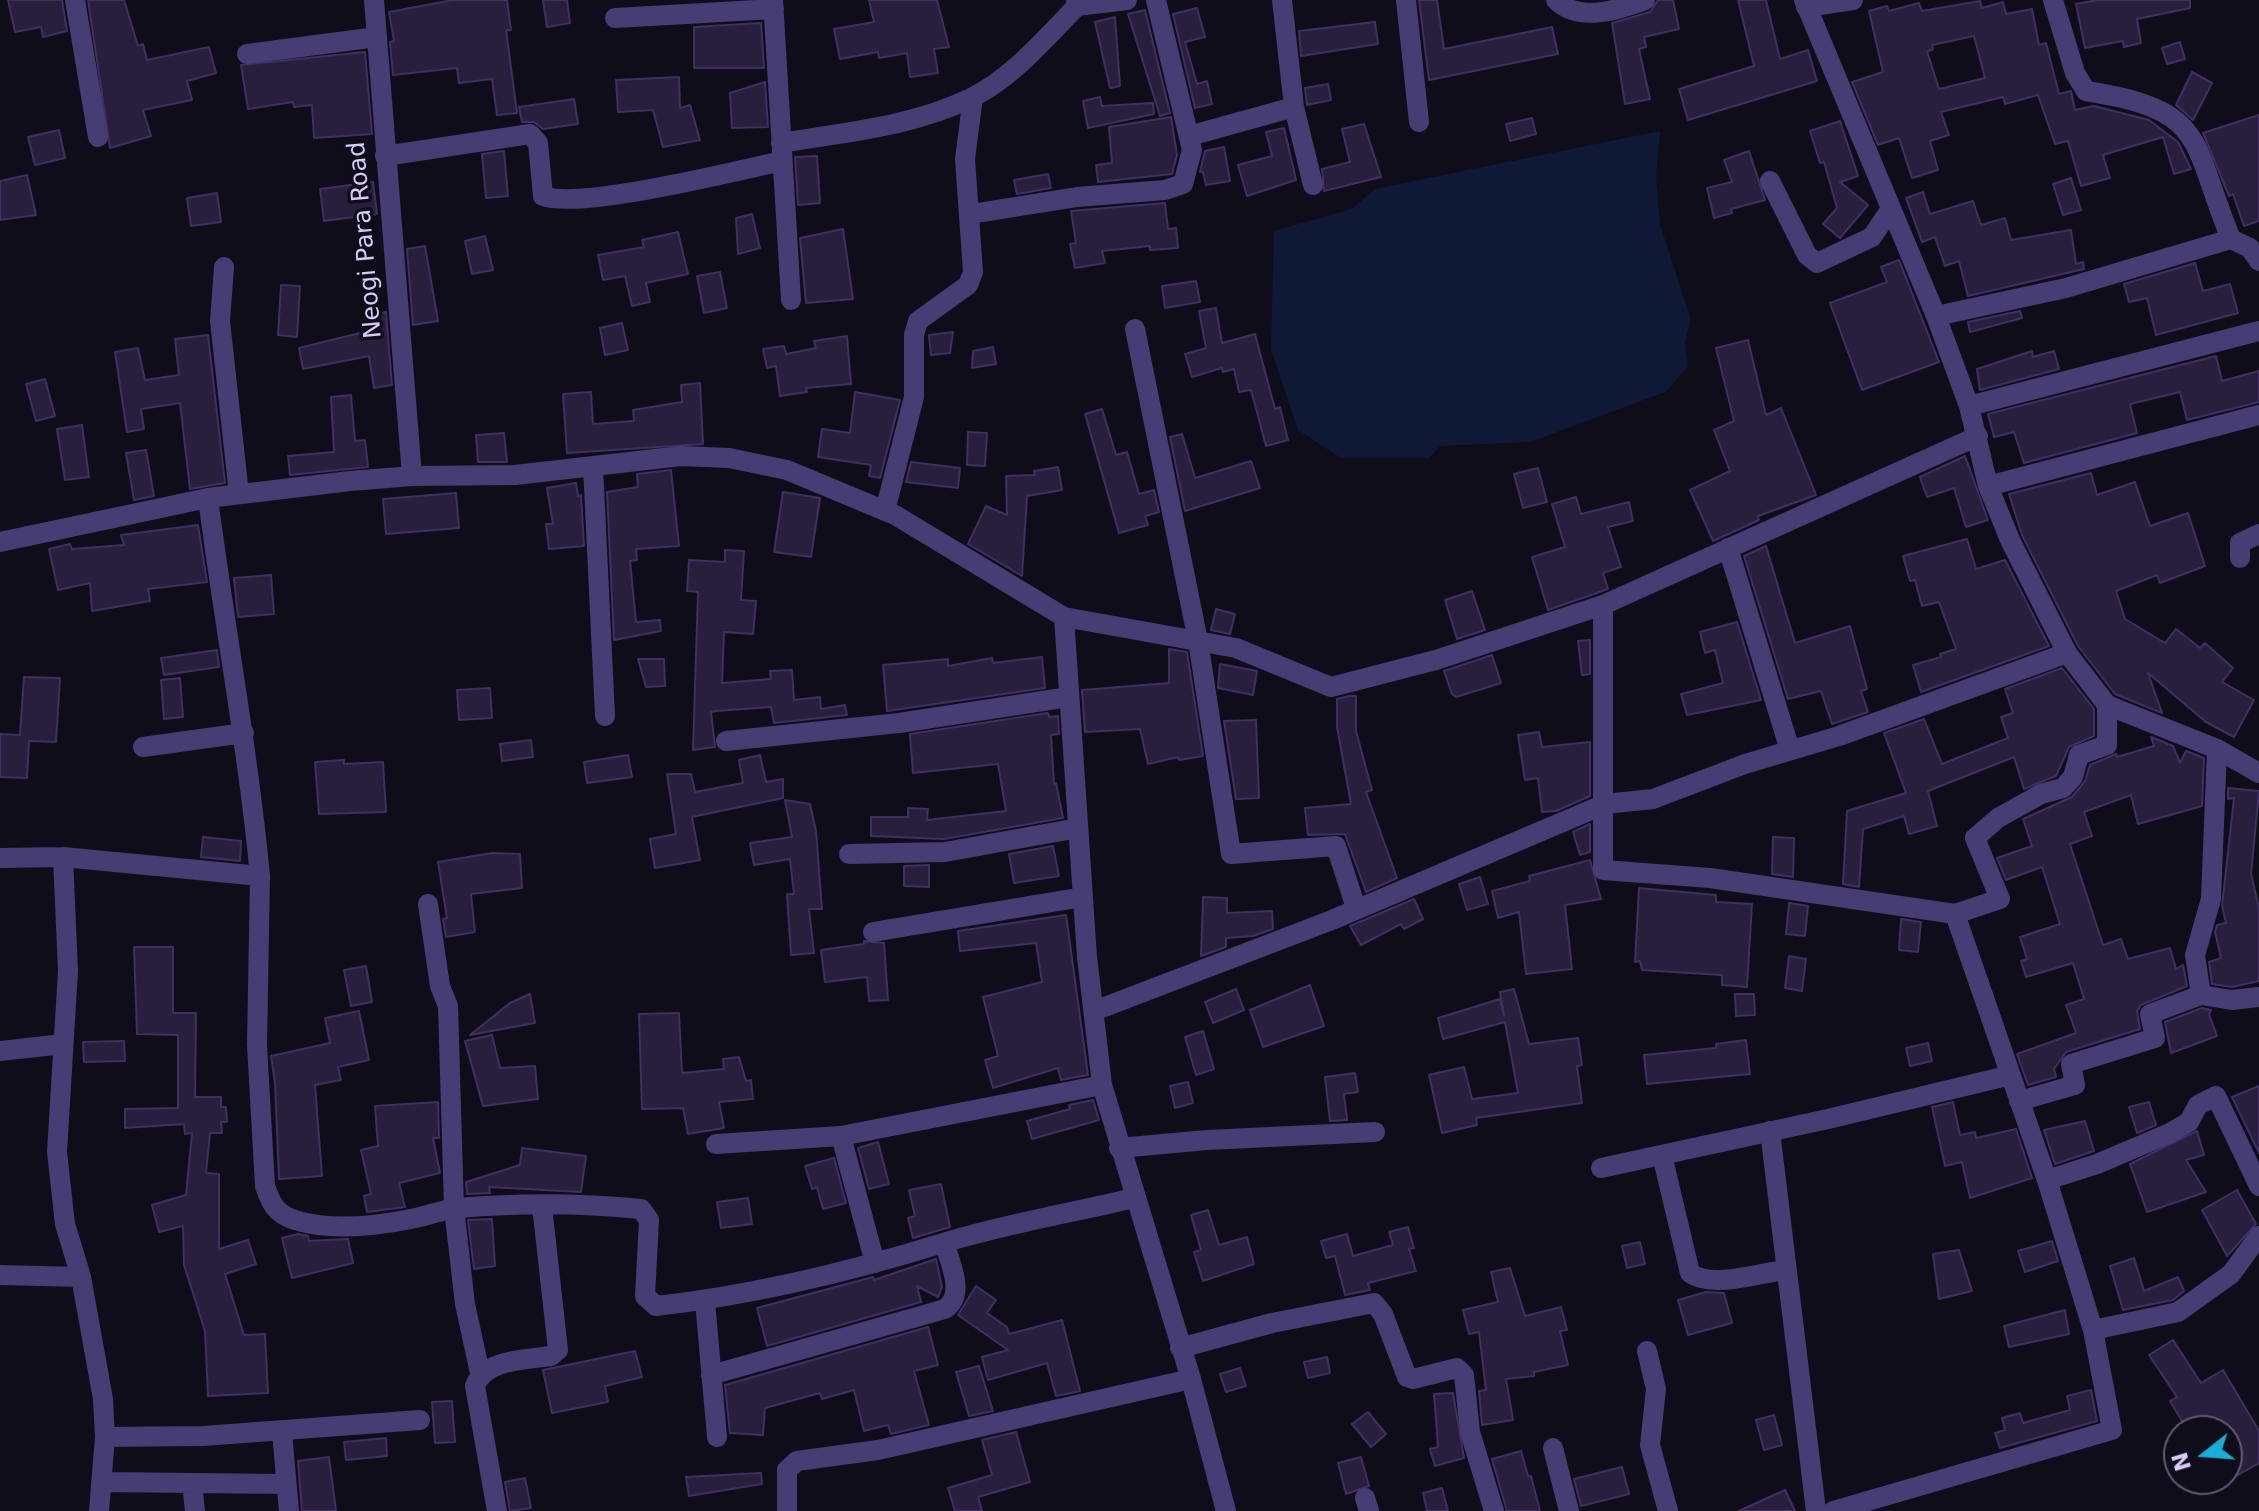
<!DOCTYPE html>
<style>
body{margin:0}
#map{position:relative;width:2259px;height:1511px;overflow:hidden;background:#100d1a;font-family:"DejaVu Sans",sans-serif}
canvas{display:block}
.north{position:absolute;left:2163px;top:1415px;width:80px;height:80px;box-sizing:border-box;background:#100d1a;border:2px solid #5f5973;border-radius:50%;rotate:253deg;font-size:22px;font-weight:700;line-height:32px;text-align:center;color:#d6cbf9}
.north::after{content:'';display:block;margin:auto;width:28px;height:36px;background:#19aed8;clip-path:polygon(50% 0,100% 100%,50% 72%,0 100%)}
</style>
<div id="map">
<canvas width="2259" height="1511"></canvas>
<div class="north">N</div>
</div>
<script>
const g = document.querySelector('canvas').getContext('2d');
g.lineJoin = 'round';
function paint(path, color) { g.fillStyle = color; g.fill(path, 'evenodd'); }
function stroke(path, color, width, dash) { g.strokeStyle = color; g.lineWidth = width; g.lineCap = dash ? 'butt' : 'round'; g.setLineDash(dash || []); g.stroke(path); }
function write(font, color, halo, rows, align = 'center') {
  g.font = font + ' "DejaVu Sans",sans-serif'; g.lineWidth = 7; g.setLineDash([]); g.textBaseline = 'middle'; g.strokeStyle = halo; g.fillStyle = color; for (const [text, x, y, turn = 0] of rows) {
    g.save(); g.translate(x, y); g.rotate((+turn || 0) * Math.PI / 180); g.textAlign = isNaN(turn) ? turn : align; if (halo) g.strokeText(text, 0, 0); g.fillText(text, 0, 0); g.restore();
  }
}
paint(new Path2D(`
 M1660,131L1656,176L1660,224L1691,320L1685,342L1688,367L1665,392L1530,442L1440,446L1429,458H1341L1298,430L1271,349L1274,231L1352,209L1375,189Z`), '#0f1936');
const building = new Path2D(`
 M8,0H62L67,31L43,37L41,27L15,32Z
 M88,0H124L138,46L143,44L147,60L209,47L216,73L187,81L192,100L143,110L151,136L110,148Z
 M453,0H507L511,30H506L517,113L497,115L492,79L459,83L457,68L393,75L390,42L394,41L389,12Z
 M543,0H567L570,23L547,27Z
 M869,0H937L949,47L934,49L938,73L910,77L907,53L879,58L878,52L840,59L834,29L874,22Z
 M1419,0H1437L1444,49L1552,27L1558,54L1429,80Z
 M1658,0H1673L1679,29L1644,37L1646,47L1639,49L1650,99L1625,104L1612,23L1650,12Z
 M1738,0H1766L1780,59L1808,50L1817,81L1688,120L1679,89L1754,66Z
 M2098,0H2190V8L2137,19L2141,43L2124,47L2123,41L2085,48L2076,4Z
 M1980,1L1982,8L2003,2L2006,14L2032,9L2039,45L2046,43L2059,94L2071,91L2075,110L2094,106L2149,120L2178,142L2191,169L2174,174L2163,137L2103,155L2110,178L2081,186L2068,141L2055,144L2038,95L2005,104L2003,97L1941,112L1949,135L1930,141L1938,170L1912,178L1899,138L1878,145L1852,82L1883,72L1869,11L1887,6L1889,11L1919,3L1922,11ZM1974,36L1985,78L1939,89L1927,51L1933,50L1932,45Z
 M1197,8L1205,37L1185,42L1197,84L1207,81L1212,104L1195,108L1173,14Z
 M1145,10L1170,113L1160,116L1128,14Z
 M1115,17L1120,86L1110,88L1095,22Z
 M1375,22L1378,44L1301,56L1299,31Z
 M761,23L764,68H694V27Z
 M2180,42L2185,59L2167,64L2162,48Z
 M365,52L372,134L314,138L312,105L294,107L293,102L248,109L241,65Z
 M2192,72L2212,83L2193,120L2176,105Z
 M679,77L680,108L690,105L700,140L663,147L653,110L618,112L616,80Z
 M765,82L768,127L732,128L730,93Z
 M1328,84L1331,100L1307,105L1305,88Z
 M1100,97L1102,106L1153,103L1154,114L1088,128L1083,101Z
 M574,99L578,124L543,129L534,122H522L519,107Z
 M2259,115V221L2244,226L2233,194L2229,196L2203,133Z
 M1171,117L1177,155L1172,174L1098,182L1096,165L1112,163L1109,127Z
 M1532,118L1536,134L1510,141L1506,124Z
 M1840,121L1858,176L1840,182L1868,205L1840,238L1823,224L1837,208L1824,162L1820,163L1810,131Z
 M1364,124L1381,177L1324,191L1322,169L1350,162L1342,129Z
 M1284,128L1296,180L1247,196L1238,165L1272,156L1266,132Z
 M59,130L65,158L35,165L28,137Z
 M1224,147L1230,181L1206,185L1203,172H1200L1205,151Z
 M504,151L508,196L486,198L482,154Z
 M1749,151L1765,200L1731,209L1732,213L1714,218L1707,188L1732,182L1724,160Z
 M817,156L820,203L798,205L795,157Z
 M1048,174L1051,188L1017,194L1014,180Z
 M27,175L36,215L0,220V181Z
 M2071,178L2081,210L2063,215L2053,184Z
 M373,182L377,214L324,221L320,189Z
 M1923,192L1930,214L1973,201L1981,225L2005,218L2011,240L2071,230L2076,264L2083,262L2084,269L1968,296L1959,261L1945,266L1935,237L1922,242L1906,198Z
 M217,193L221,222L191,226L187,198Z
 M1165,203L1168,229L1176,228L1178,248L1150,250V246L1102,251L1105,263L1075,268L1070,244L1076,243L1071,211Z
 M752,214L760,248L738,254L736,218Z
 M843,229L853,299L806,303L800,238Z
 M678,232L688,274L646,283L650,302L632,306L625,276L603,280L598,255L644,247L642,240Z
 M485,236L493,270L472,274L465,241Z
 M425,246L438,321L413,325L407,249Z
 M1899,260L1939,362L1862,390L1830,303L1887,282L1881,267Z
 M2195,263L2203,291L2230,284L2238,313L2156,335L2147,298L2129,302L2124,284Z
 M720,272L727,308L704,313L697,276Z
 M1196,281L1200,302L1165,308L1162,286Z
 M281,285L300,286L297,337L278,335Z
 M1216,308L1222,343L1255,334L1275,409L1280,407L1288,440L1266,446L1251,390L1239,392L1234,369L1223,372L1222,368L1192,377L1185,354L1206,348L1199,311Z
 M2020,311L2022,318L1970,332L1968,322Z
 M386,312L392,385L374,388L369,356L303,369L299,348L368,331L366,315Z
 M622,323L628,350L605,355L600,328Z
 M953,332L950,353L931,355L929,335Z
 M208,335L225,483L190,489L180,403L141,409L144,429L127,432L115,352L138,348L145,380L179,375L175,339Z
 M847,336L851,384L806,388L807,392L780,396L776,366L767,368L763,349L784,346L786,354L816,348L814,341Z
 M1748,340L1766,415L1781,408L1816,495L1758,516L1759,520L1713,541L1690,490L1730,471L1714,430L1734,421L1716,348Z
 M993,347L996,364L972,368L973,351Z
 M2032,351L2033,357L2054,351L2059,369L1980,390L1977,369Z
 M2216,356L2222,381L2259,371V402L2187,420L2180,392L2130,404L2137,433L2024,463L2014,432L1994,437L1988,414Z
 M45,379L55,416L36,421L26,384Z
 M700,383L703,444L567,453L563,394L591,392L593,424L634,421L633,410L682,402L681,385Z
 M855,392L900,400L880,478L869,476L871,465L818,457L822,429L850,433Z
 M351,395L355,441L365,440L368,467L290,475L288,456L334,452L331,397Z
 M1102,409L1116,455L1127,452L1139,494L1154,490L1159,512L1145,516L1148,525L1119,533L1085,414Z
 M82,425L89,477L65,480L57,429Z
 M968,432L987,433L985,466L967,465Z
 M504,433L507,462H478L476,435Z
 M1182,434L1195,478L1251,461L1260,488L1185,511L1170,437Z
 M146,450L154,496L134,500L126,453Z
 M1965,456L1988,520L1966,527L1954,488L1927,497L1920,477Z
 M911,462L960,468L958,488L906,482Z
 M1058,467L1062,490L1027,496L1022,576L968,544L986,506L1007,515L1006,476L1035,475L1034,471Z
 M1538,468L1547,502L1523,508L1514,474Z
 M671,470L679,546L636,549L637,560L630,561L636,622L660,620L661,631L614,640L607,492L638,487L637,474Z
 M2091,473L2097,495L2135,482L2150,526L2188,513L2205,566L2160,583L2157,575L2116,591L2125,619L2165,643L2176,629L2200,648L2205,643L2233,668L2222,682L2254,700L2234,737L2206,722L2148,673L2162,713L2115,694L2078,646L2022,535L2009,494Z
 M576,483L578,496L581,495L584,546L549,549L546,524H553L547,488Z
 M783,492L820,498L811,557L774,552Z
 M456,493L459,528L386,534L383,499Z
 M1576,497L1581,514L1629,502L1633,521L1608,527L1621,567L1603,573L1608,589L1548,610L1532,557L1565,547L1552,504Z
 M198,525L207,582L148,589L150,601L92,611L90,583L58,590L49,549L70,544L72,549L124,545L121,535Z
 M1967,539L1976,569L2005,560L2049,646L1921,692L1913,665L1941,657L1940,654L1956,649L1939,602L1922,606L1915,580L1910,581L1903,556Z
 M1766,546L1795,643L1850,626L1867,689L1861,691L1868,712L1832,724L1821,691L1788,699L1744,556Z
 M725,550L744,551L741,600L756,601L753,634L724,632L722,683L771,679L770,671L792,670L794,700L820,697L821,709L845,705L847,715L774,723L771,707L716,711L711,712L715,747L693,750L698,592L687,591L689,560L725,562Z
 M271,575L274,614L238,617L234,578Z
 M1472,591L1485,630L1457,639L1445,600Z
 M1216,609L1235,614L1230,634L1211,630Z
 M1737,622L1761,700L1687,715L1681,694L1723,683L1715,650L1705,653L1700,632Z
 M1590,640V674L1582,675L1578,641Z
 M1169,649L1187,652L1203,756L1179,760L1178,757L1148,764L1140,729L1085,732L1082,690L1169,683Z
 M217,650L219,667L164,675L161,658Z
 M1492,655L1501,683L1456,697L1452,694L1444,671Z
 M1042,657L1045,688L887,711L883,665L948,659V666L992,658L993,663Z
 M638,659H664L665,686L646,687Z
 M1220,664L1257,671L1253,695L1218,688Z
 M2062,668L2094,709V736L2069,747L2056,776L2024,789L2014,757L1928,791L1937,826L1909,834L1904,816L1863,829L1859,887L1843,884L1847,811L1906,793L1884,733L1924,719L1942,764L2008,738L2001,717L2013,713L2005,689Z
 M24,677L60,678L56,742L29,741L27,778L0,777V734L20,735Z
 M180,678L183,717L164,719L161,680Z
 M490,688L492,718L459,720L457,690Z
 M1349,696H1356V731L1372,790L1366,792L1397,878L1366,892L1345,834L1308,835L1305,808L1351,804L1337,727V699Z
 M1048,713L1049,717L1058,716L1059,734L1051,735L1054,784L1056,783L1063,818L944,839L871,836V817H908V808L928,809L927,820L1006,811L998,764L913,773L910,734Z
 M1256,720L1259,798L1236,799L1224,721Z
 M1539,732L1542,747L1590,742V796L1556,811L1542,812L1538,778L1525,780L1518,735Z
 M2151,737L2173,746L2180,763L2186,751L2204,758L2202,806L2138,824L2131,795L2084,812L2092,836L2070,844L2103,945L2121,939L2128,959L2170,948L2176,969L2183,965L2187,986L2141,1005L2137,1011L2140,1029L2066,1052L2054,1069L2056,1077L2028,1085L2017,1054L2076,1033L2066,1005L2084,999L2073,963L2026,977L2021,961L2027,959L2020,937L2060,924L2042,867L2006,880L1997,858L2032,846L2023,819L2072,797L2085,781L2090,765L2116,754L2117,757L2154,746Z
 M531,740L533,757L502,761L500,744Z
 M628,755L632,777L587,783L584,762Z
 M760,755L766,782L783,779V798L692,817L700,860L655,868L650,839L676,834L667,774H691L695,792L743,783L739,760Z
 M344,760V764L383,762L386,812L319,814L315,762Z
 M2228,788L2259,791L2251,874L2259,908V981L2232,987L2212,984L2209,962L2221,958L2215,932L2217,925L2226,923L2222,906L2234,798L2228,799Z
 M785,800L810,804L816,831L822,909H809L814,953L791,955L787,894H794L790,859L754,865L750,843L792,837Z
 M1590,824V852L1580,855L1573,832Z
 M203,837L241,841L240,861L201,857Z
 M1773,837L1794,838L1793,877L1772,874Z
 M1053,846L1059,876L1014,883L1009,854Z
 M492,853L520,854L522,888L471,894L475,932L446,937L443,919L447,918L438,862Z
 M1590,860L1601,899L1565,905L1572,969L1526,974L1519,912L1498,918L1492,891L1530,881L1529,876Z
 M929,865V887L904,886V866Z
 M1480,877L1488,904L1467,910L1459,884Z
 M1639,888L1716,895V902L1752,904L1747,987L1722,985V975L1642,970L1640,961L1635,962Z
 M1203,897L1227,898V913L1272,911L1273,929L1253,936L1226,938V947L1201,956Z
 M1414,899L1423,919L1404,929L1401,924L1361,945L1350,926Z
 M1789,903L1808,906L1805,936L1786,934Z
 M1066,915L1088,1075L1061,1080L1058,1068L993,1088L985,1060L998,1056L983,997L1042,982L1036,943L960,951L958,931Z
 M1901,919L1921,922L1918,952L1899,950Z
 M864,941L884,943L888,1000L869,1001L867,977L825,982L821,950L864,944Z
 M134,947H173V1013H196L195,1097H221V1107H226L227,1122H221L222,1133H210L206,1173L219,1174V1249L248,1240L256,1264L225,1274L244,1335L265,1334L268,1393L208,1396L205,1331L184,1265L183,1226L159,1232L152,1205L186,1195L192,1133L185,1134L184,1124L125,1128V1109L178,1108V1035L137,1034Z
 M1789,956L1806,959L1802,991L1785,988Z
 M366,966L372,1002L351,1006L344,970Z
 M1310,985L1324,1026L1263,1047L1250,1010Z
 M1236,989L1244,1010L1213,1023L1205,1002Z
 M1514,989L1529,1044L1578,1038L1582,1065L1577,1066L1582,1103L1476,1118L1477,1125L1442,1133L1429,1075L1464,1067L1472,1099L1518,1093L1505,1022L1443,1039L1438,1018L1500,999L1504,1015L1500,992Z
 M530,994L535,1023L470,1035L510,1003Z
 M1735,994H1754L1755,1015L1736,1016Z
 M2202,1008L2211,1010L2209,1014L2217,1036L2171,1053L2165,1022Z
 M359,1011L369,1060L338,1067L341,1080L315,1085L322,1176L279,1179L275,1083L271,1056L330,1043L325,1018Z
 M679,1013L682,1073L724,1069L723,1059L739,1057L746,1081L751,1080L753,1099L719,1102L724,1128L688,1134L683,1108L642,1109L639,1014Z
 M1203,1031L1214,1069L1196,1075L1185,1037Z
 M492,1035L500,1068L535,1066L538,1099L483,1106L465,1041Z
 M1746,1040L1750,1074L1647,1084L1644,1055L1716,1048V1044Z
 M124,1041L125,1061L84,1062L83,1042Z
 M1928,1043L1932,1061L1910,1066L1906,1048Z
 M1355,1073L1358,1092L1344,1094L1347,1120L1330,1121L1325,1077Z
 M1188,1082L1193,1103L1175,1108L1170,1086Z
 M2259,1086V1153L2232,1097Z
 M1093,1100L1099,1120L1032,1139L1027,1121L1070,1109L1069,1105Z
 M438,1102L439,1138H433L440,1173L399,1183L405,1207L367,1212L364,1196L371,1194L361,1150L378,1146L375,1106Z
 M1953,1102L1960,1135L1975,1132L1976,1138L2016,1129L2032,1178L1970,1198L1962,1162L1945,1166L1932,1107Z
 M2149,1102L2156,1125L2137,1133L2129,1107Z
 M2085,1121L2094,1151L2055,1164L2044,1130Z
 M2197,1131L2204,1155L2186,1160L2206,1192L2147,1212L2130,1164Z
 M878,1142L889,1184L869,1189L858,1148Z
 M522,1148L586,1156L581,1192L489,1187L490,1193L467,1194L466,1182L520,1165Z
 M834,1158L846,1203L823,1209L817,1187L812,1189L805,1166Z
 M941,1184L950,1227L913,1238L908,1218L915,1216L909,1190Z
 M2237,1190L2256,1224L2227,1256L2202,1210Z
 M748,1198L752,1224L721,1228L717,1202Z
 M1208,1210L1219,1245L1247,1237L1254,1264L1203,1281L1194,1252L1201,1250L1191,1215Z
 M492,1219L495,1266L474,1269L468,1220Z
 M1408,1227L1414,1248L1409,1249L1416,1271L1368,1283L1370,1290L1345,1295L1335,1256L1326,1258L1321,1241L1347,1234L1353,1256L1393,1245L1389,1232Z
 M298,1234L308,1236L309,1241L348,1239L353,1263L292,1278L282,1238Z
 M2052,1241L2058,1261L2025,1272L2018,1251Z
 M1640,1242L1645,1264L1627,1268L1622,1246Z
 M1959,1250L1972,1291L1939,1299L1933,1254Z
 M2134,1258L2144,1291L2178,1277L2184,1291L2173,1300L2123,1310L2110,1266Z
 M936,1259L942,1287L938,1297L917,1286L921,1302L767,1346L757,1308L873,1277L874,1280Z
 M1510,1268L1525,1316L1561,1307L1567,1330L1560,1331L1568,1365L1534,1372V1376L1506,1379L1513,1420L1482,1425L1479,1391L1486,1390L1479,1332L1469,1334L1463,1310L1498,1302L1491,1272Z
 M976,1286L996,1300L987,1313L1007,1327L1009,1334L1062,1320L1080,1391L1056,1396L1047,1363L988,1380L982,1357L1008,1350L958,1315Z
 M1706,1292L1724,1293L1732,1323L1688,1335L1678,1300Z
 M2065,1310L2069,1334L2009,1347L2004,1326Z
 M928,1327L938,1365L914,1371L929,1425L891,1434L888,1425L864,1431L854,1390L822,1399L820,1393L765,1408L763,1435L730,1433L725,1385Z
 M2173,1340L2201,1383L2223,1370L2259,1431V1463L2227,1481V1431H2188L2170,1401L2177,1397L2149,1355Z
 M635,1351L642,1377L605,1386L608,1402L552,1413L543,1370Z
 M1327,1357L1330,1373L1308,1378L1304,1362Z
 M979,1366L993,1411L969,1416L956,1372Z
 M1240,1368L1246,1386L1226,1392L1220,1374Z
 M2091,1390L2097,1421L2000,1448L1995,1433L2005,1430L2002,1418L2020,1413L2023,1423L2070,1410L2067,1396Z
 M1453,1393L1464,1458L1435,1466L1430,1449L1438,1447L1434,1394Z
 M452,1401L455,1442L435,1443L432,1402Z
 M1368,1412L1386,1434L1371,1447L1352,1424Z
 M1774,1415L1782,1445L1764,1450L1756,1420Z
 M1016,1432L1030,1482L978,1497L982,1511H955L948,1488L992,1475L982,1440Z
 M386,1438L387,1456L346,1460L344,1442Z
 M1521,1451L1528,1476H1531L1540,1511H1507L1492,1459Z
 M329,1457L336,1511H302L298,1461Z
 M1361,1457L1369,1486L1346,1494L1338,1463Z
 M1622,1467L1629,1494L1581,1506L1574,1479Z
 M761,1473L762,1484L689,1496L686,1477Z
 M525,1478L531,1508L510,1511L505,1482Z
 M1442,1488L1448,1511H1427L1423,1493Z
 M1785,1490L1795,1511H1739Z`);
paint(building, '#281f3d');
stroke(building, '#3f2f62', 2);
stroke(new Path2D(`
 M75,0L98,137
 M374,0L412,476
 M773,0L791,300
 M1076,0L1077,6L1127,0
 M1282,0L1294,107L1313,185
 M1406,0L1419,122
 M1556,0C1579,23 1618,10 1645,0
 M1804,0L1936,316L1969,406L1988,486L2010,540L2067,653L2107,705L2217,749L2259,773
 M2053,0L2075,73L2086,91C2208,110 2190,139 2231,239L2250,248L2259,261
 M1806,7L1853,0
 M615,18L774,9
 M247,54L377,37
 M1189,136L1294,107
 M781,143C845,132 911,127 971,98C1012,78 1045,39 1077,6
 M385,156L530,134L538,143L543,196C578,210 737,171 782,161
 M1770,181L1807,255L1817,263L1872,237L1890,210
 M971,214L1077,197L1165,190L1183,184L1192,150L1156,0
 M224,267L220,321L239,494
 M1936,316L2066,288L2231,239
 M1135,329L1198,641L1231,854L1336,846L1356,908
 M1969,406L2259,331
 M593,466L605,716
 M1988,486L2259,415
 M208,498C224,624 248,749 260,876
 M885,511L914,397V335L918,321L968,285L973,272L965,159L973,97
 M0,542L208,498L350,481L412,476L515,475L681,456L729,458L787,470L895,515L1064,617L1236,648L1331,687L1436,660L1603,605L1978,436
 M1728,548L1790,750
 M2240,558V543L2259,534
 M1603,605V870L1710,878L1955,914L2047,1180L2093,1330L2112,1430L1833,1511
 M1064,617L1087,957L1102,1085L1191,1379L1226,1511
 M726,741L899,723L1069,697
 M143,747L244,733
 M849,854L945,852L1078,828
 M0,858L63,857
 M428,904L440,986L448,1006L454,1208L465,1304L480,1373
 M1955,914L2000,899L1975,838L1998,818L2041,794L2063,788L2073,777L2079,755L2107,745V705
 M873,932L1083,897
 M2201,995L2195,955L2211,899L2217,749
 M1094,1011L1332,920L1605,804L1653,799L1745,764L1839,736L2067,653
 M0,1051L63,1044
 M2019,1101L2075,1085L2071,1064L2155,1038L2150,1014L2201,995L2232,1000L2259,997
 M1770,1131L1816,1511
 M841,1136L875,1263
 M716,1144L841,1136L1102,1085
 M1119,1148L1207,1140L1375,1132
 M1662,1155L1690,1273C1712,1289 1759,1273 1785,1270
 M1601,1168L1828,1119L2011,1075
 M2047,1180L2097,1164L2170,1133L2189,1122L2198,1105L2216,1096L2259,1186
 M0,1275L81,1277
 M705,1301L717,1437
 M2093,1330L2178,1312L2231,1274L2259,1236
 M1180,1348L1272,1323L1374,1303L1383,1314L1407,1377L1413,1379L1457,1368L1464,1375L1470,1432L1494,1511
 M1647,1351L1656,1389L1650,1445L1668,1511
 M711,1375L945,1309C966,1295 950,1262 944,1243
 M282,1432L289,1511
 M105,1437L203,1436L420,1420
 M1553,1448L1569,1511
 M101,1482L286,1484
 M192,1483L195,1511
 M1365,1498L1369,1511
 M99,1511L105,1437L103,1399L81,1277L65,1224L57,1152L68,971L63,857L260,876L257,1045L265,1186C271,1204 276,1214 295,1220C330,1231 376,1226 411,1219C426,1216 442,1210 458,1208C518,1203 582,1203 641,1209L649,1220L645,1296L656,1306C754,1295 849,1272 943,1243C1005,1224 1071,1213 1134,1198
 M497,1511L475,1386C485,1359 525,1360 551,1356L558,1350L542,1206
 M787,1511V1470L797,1461L878,1450L1191,1379`), '#453d74', 20);
write('24px', '#d6cbf9', '#100d1a', [
 ["Neogi Para Road",366,240,-95]
]);
</script>
